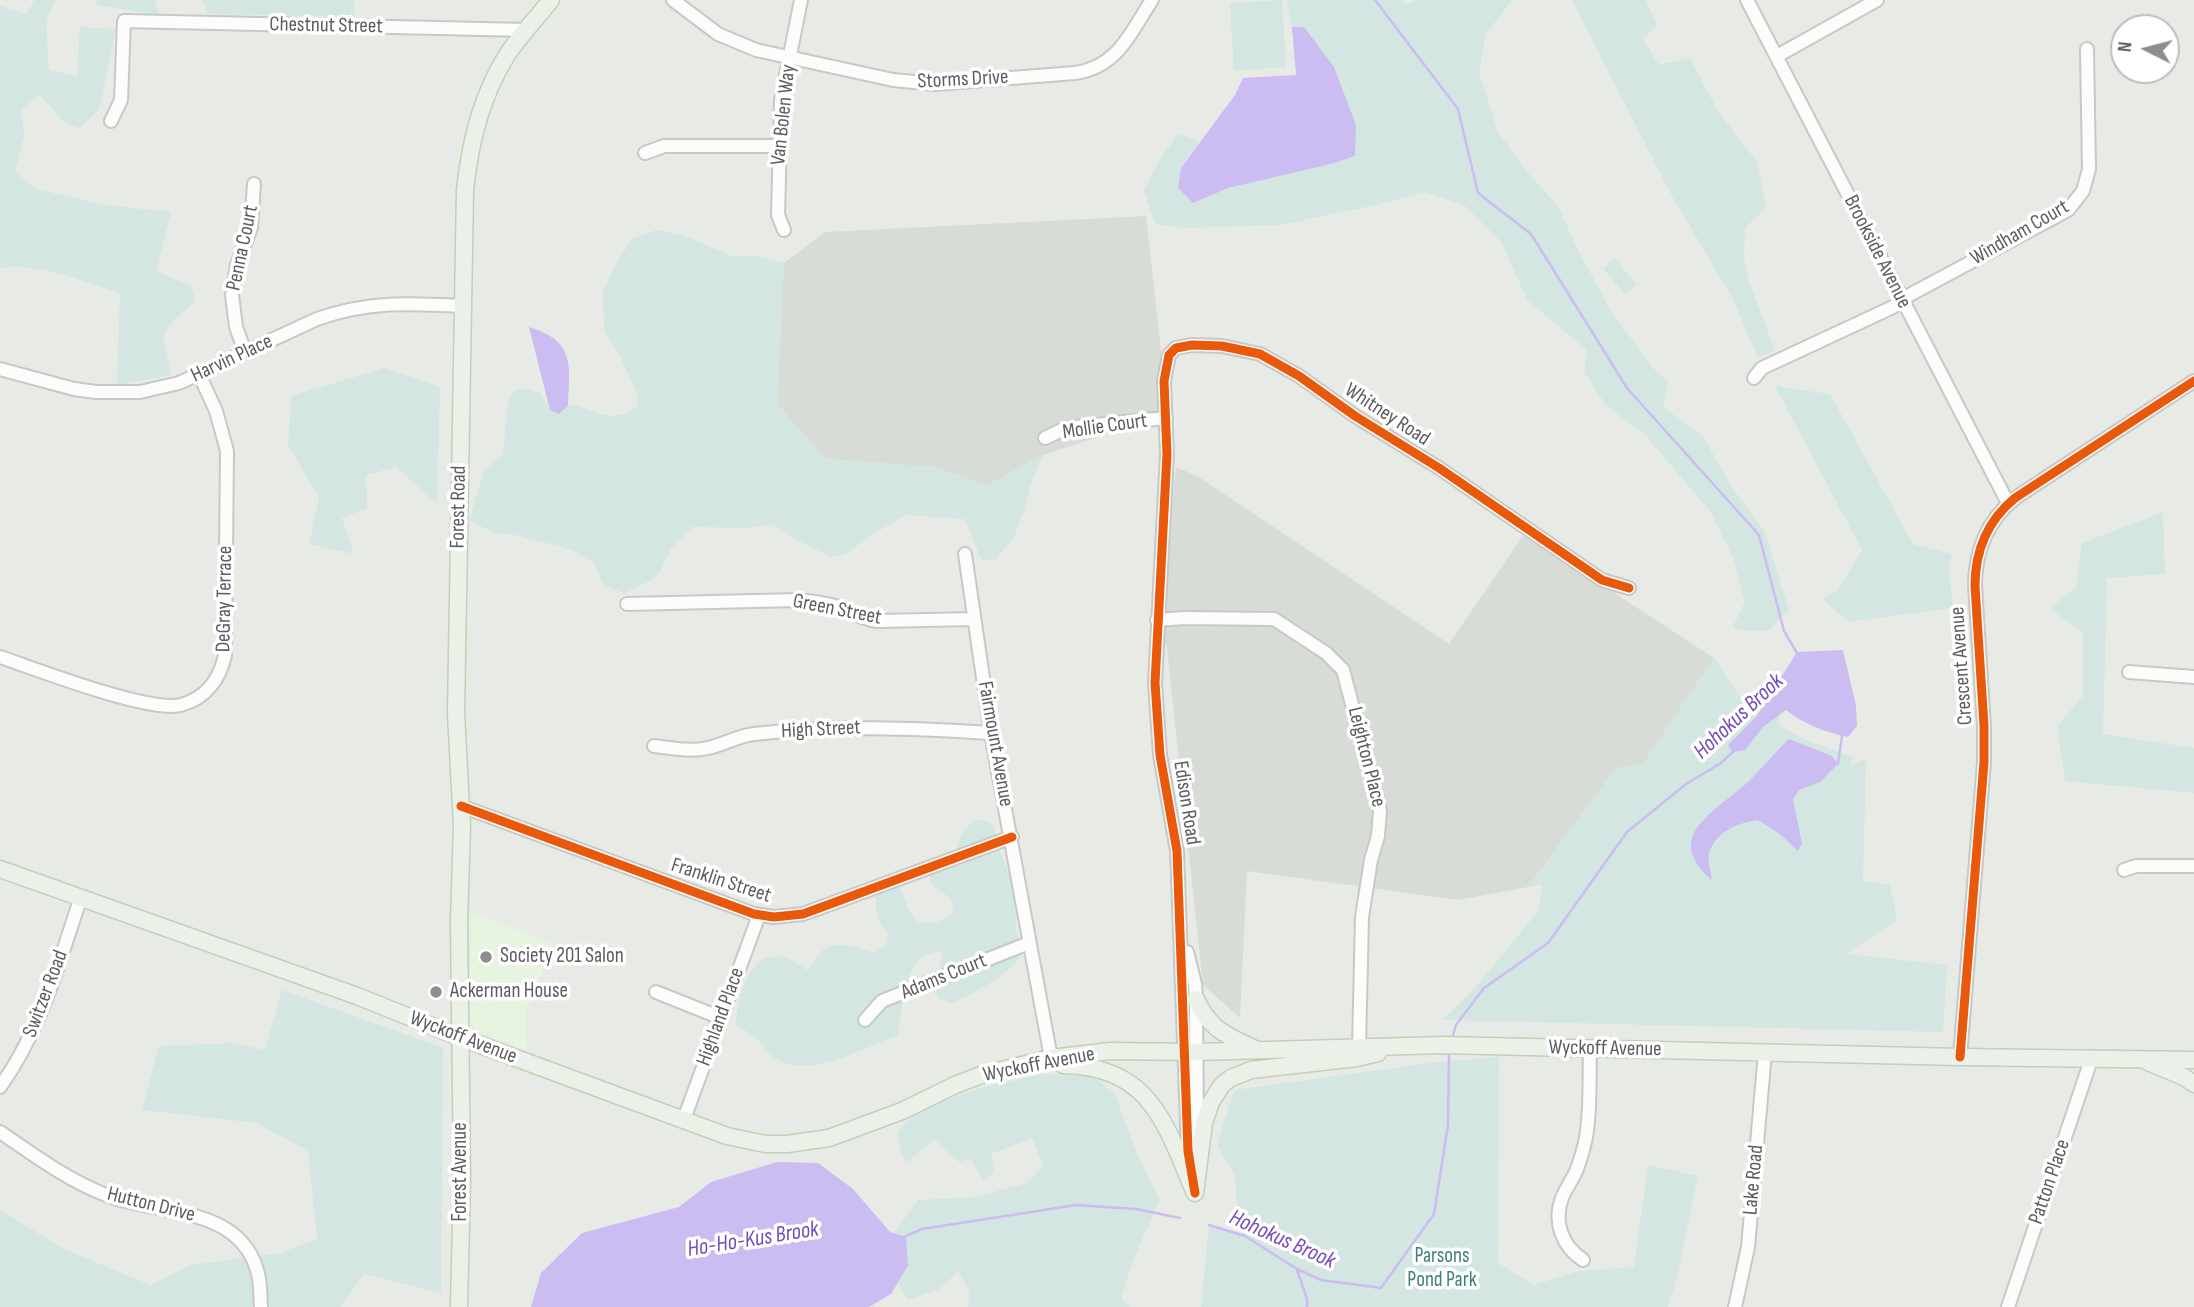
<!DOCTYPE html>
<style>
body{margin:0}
#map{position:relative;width:2194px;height:1307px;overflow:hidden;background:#e8ebe5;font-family:"Sofia Sans Condensed",sans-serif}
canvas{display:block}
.north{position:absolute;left:2110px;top:14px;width:70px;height:70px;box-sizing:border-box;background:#fff;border:2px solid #bfbdc0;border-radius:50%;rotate:276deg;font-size:19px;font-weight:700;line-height:28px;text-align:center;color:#5e5b62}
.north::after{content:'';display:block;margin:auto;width:24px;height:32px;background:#8e8d90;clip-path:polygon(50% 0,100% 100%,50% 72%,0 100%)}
</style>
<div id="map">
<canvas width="2194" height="1307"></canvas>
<div class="north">N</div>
</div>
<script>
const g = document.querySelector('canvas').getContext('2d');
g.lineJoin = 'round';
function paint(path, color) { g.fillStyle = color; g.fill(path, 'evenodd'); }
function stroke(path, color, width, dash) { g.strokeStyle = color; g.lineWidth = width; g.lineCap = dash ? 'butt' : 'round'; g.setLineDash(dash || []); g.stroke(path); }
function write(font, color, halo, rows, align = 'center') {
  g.font = font + ' "Sofia Sans Condensed",sans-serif'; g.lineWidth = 7; g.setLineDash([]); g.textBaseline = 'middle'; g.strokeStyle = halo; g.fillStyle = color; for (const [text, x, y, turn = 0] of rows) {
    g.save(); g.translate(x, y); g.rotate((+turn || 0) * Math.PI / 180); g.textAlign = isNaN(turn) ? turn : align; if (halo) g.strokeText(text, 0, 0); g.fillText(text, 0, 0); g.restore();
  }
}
paint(new Path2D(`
 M471,912L554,944L525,1014L527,1050L477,1031L473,1026L470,1017Z`), '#e7f4df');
paint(new Path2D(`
 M1146,216L1168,414L1043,455L986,486L935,467L825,459L777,404L784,263L825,232Z
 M1176,467L1197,476L1449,644L1524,534L1714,658L1643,764L1616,768L1528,887L1458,900L1247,871L1240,1018L1203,985L1167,648L1160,633Z`), '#d8dcd6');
paint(new Path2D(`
 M34,0H56L46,20L49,70L77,76L80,27L116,29L99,110L80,128L66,124L40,95L21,109L24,136L15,172L35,188L53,193L106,205L171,212L156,271L191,286L195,301L171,323L163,336L171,375L117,385L120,293C88,283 33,260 0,269V6L27,14Z
 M97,0H155L159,15L96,5Z
 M202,0H354V17L208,14Z
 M1282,0L1286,67L1234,71L1230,3Z
 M1287,0H1402L1405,5L1417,0H1512L1486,34L1479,72L1498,132L1529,174L1558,206L1579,252L1611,311L1653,368L1668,381L1663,407L1703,436L1731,486L1765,532L1789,610L1768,631H1745L1732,628L1745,602L1733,558L1710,511L1645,435L1605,404L1585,373L1586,349L1527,300L1502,243L1465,206L1426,192L1376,205L1280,225L1184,228L1155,224L1144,191L1156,166L1178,133L1199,142L1181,167L1193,202L1228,188L1331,164L1355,156L1304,27H1292Z
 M1572,0H1646L1657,25L1643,39L1659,65L1690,58L1718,111L1757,162L1766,208L1745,228L1744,258L1749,281L1775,350L1758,358L1733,299L1672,196Z
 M657,230L682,235L732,256H758L784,263L777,404L825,459L935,467L986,486L1043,455L1030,486L1024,511L1014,537L996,559L981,560L965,519L906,515L870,536L846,554L832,557L794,539L773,524L745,528L692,527L672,547L660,572L650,581L625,593L604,586L594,563L572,550L520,536L493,532L469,521L484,471L503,454L508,400L515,390L528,389L540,393L550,410L559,414C562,412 564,408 568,406C584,399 603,431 638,406L637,393L619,354L604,332L603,292L617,262L633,238Z
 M1614,258L1637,284L1625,294L1603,269Z
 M385,368L440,387L437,504L396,467L366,475L367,508L342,518L354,554L309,544L319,498L288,445L291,396Z
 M1775,386L1830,394L1913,544L1952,554L1949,568L1953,608L1848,622L1822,598L1837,591L1862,550Z
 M2163,512L2165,574L2107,578L2103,734L2194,748V793L2065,781L2057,726L2083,696V632L2050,609L2076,587L2082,543Z
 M1714,658L1751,714L1768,696L1778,714L1780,726L1808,741L1854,757L1850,767L1866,758L1863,881L1890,885L1897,920L1847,954L1947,965L1943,1032L1443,1020L1474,989L1539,910L1542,885L1528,887L1616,768L1643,764Z
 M981,819L993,824L999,850L1015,888L1018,901L1016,928L1022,955C1004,978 977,992 951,1003L938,998C932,978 941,970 943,951C935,952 924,954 918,961C905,976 900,1015 898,1035C864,1047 814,1078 778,1060C769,1055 765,1047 759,1041C753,1034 744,1030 736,1025C738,1001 747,950 783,957C791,958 800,966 807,970C812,964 817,956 822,951C837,938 858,949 874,953L886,946L888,934C874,918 876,906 876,886L888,878L900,885L909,911L917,922C933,925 941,922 954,912L951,899L930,883V870L934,857L948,854L958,847C961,831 966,825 981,819Z
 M282,990L443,1048L441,1293L364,1274L340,1307H0V1210L64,1249L151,1285L191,1265L280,1253L317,1239L308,1151L257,1123L142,1110L159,1046L233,1043L265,1050Z
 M1499,1057L1498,1263L1534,1285L1578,1271L1634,1267L1648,1165L1698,1176L1677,1277L1668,1307H1201L1209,1225L1239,1233L1235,1177L1217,1144L1234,1090L1437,1062Z
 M1041,1074L1093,1075L1115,1095L1136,1151L1160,1200L1133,1260L1121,1299L1130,1307H968L970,1292L958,1272L939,1289L907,1300L898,1282L908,1268L906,1237L894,1233L918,1200L975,1197L1027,1183L1043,1166L1032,1138L991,1154L994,1172L984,1181L970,1159L959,1162L935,1139L906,1163L900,1150L898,1132L918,1109L981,1088Z`), '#d3e6e1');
paint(new Path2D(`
 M1292,27H1304L1334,67L1356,125L1355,156L1331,164L1228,188L1193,203L1178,188L1181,168L1235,95L1243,78L1296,75Z
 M529,327C575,341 570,364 568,406L559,414L550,410Z
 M1843,650L1856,706L1857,726L1848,737C1825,732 1805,725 1786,710L1763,727L1745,750L1732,752L1728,745L1757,716L1797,652Z
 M1789,739L1832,756L1838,764L1820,782L1799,790L1793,799L1802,844L1798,851L1780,834L1758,820C1738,823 1716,831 1709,853C1707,860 1711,872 1712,880C1658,834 1722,809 1752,778C1765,765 1776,751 1789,739Z
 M777,1162L818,1163L853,1189L890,1232L906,1237L908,1266L891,1294L869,1307H531L541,1273L582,1233L679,1207L711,1182Z`), '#cbbcf2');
stroke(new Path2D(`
 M1375,0L1458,109L1478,193L1531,234L1627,388L1759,535L1784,631L1797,653
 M1838,764L1842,736
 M1452,1039L1456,1025L1484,988L1548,943L1627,832L1686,784L1721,763L1734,751
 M1209,1225L1245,1236L1297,1269L1321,1280L1381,1288L1434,1214L1448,1125L1449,1052
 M904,1237L922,1229L1076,1205L1136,1209L1180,1218
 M1297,1270L1307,1299V1307`), '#cbbcf2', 2.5);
const minor = new Path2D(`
 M673,0L718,34L756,50L893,80L935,84L1075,73C1118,67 1130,33 1152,0
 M1747,0L2008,503
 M1777,56L1877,0
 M111,121L121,100L124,21L527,30
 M645,153L664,146H778
 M784,230L778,215L781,100L801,0
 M245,352L236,327L232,295L237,265L251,228L254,184
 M0,369L74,389L96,392H140L179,383L317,319C368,301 409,303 462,306
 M1754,378L1762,368L1893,307L1902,299L2068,210L2083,191L2089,169L2087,49
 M1045,438L1066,428L1166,418
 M965,554L991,733L1051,1058
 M627,604L798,600C811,601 825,603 838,607C852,612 862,619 877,621L974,619
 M1157,620L1184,618L1274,619L1326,653L1343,670L1380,811L1378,836L1371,860L1362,917L1359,1047
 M0,657C36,669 149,713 181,705C206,698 220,679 225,655L227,451L216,411L199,374
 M2129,672L2194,677
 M654,746C672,748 690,752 708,748C723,745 737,736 754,734C833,725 912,728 991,733
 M461,806L754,914L774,917L803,914L1012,837
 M2124,870L2136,866H2194
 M1187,952L1195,984L1196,999L1197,1132
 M656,992L721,1018
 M865,1020L882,1001L1029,943
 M1960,1057L1984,762V726L1975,586C1975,550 1987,521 2015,498L2194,381
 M0,1087C41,1030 59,962 81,897
 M684,1119L759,915
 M0,1132C34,1155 67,1180 106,1195C157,1215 238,1205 257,1270C261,1282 260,1295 261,1307
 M1192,1176L1188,1151L1177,851L1160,755L1155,683L1167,454L1164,381L1169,355L1176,348L1192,345L1222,346L1260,354L1299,376L1355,416L1439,468L1602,580L1629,588
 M1583,1260C1562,1246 1553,1222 1562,1198C1566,1188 1573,1179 1577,1169C1581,1158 1584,1148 1586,1137C1591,1109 1589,1078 1590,1049
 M1735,1307L1748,1247L1765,1052
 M2008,1307L2092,1057`);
const major = new Path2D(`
 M0,869L357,996L459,1037L727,1136L765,1144H787L829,1138L902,1111L955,1085L984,1074L1051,1058L1110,1051L1197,1052L1443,1045L1960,1057L2194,1060
 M1196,999C1210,1030 1226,1035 1255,1049
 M2148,1062L2184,1077L2194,1084
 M1063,1065C1150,1066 1165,1123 1194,1191
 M1195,1193L1204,1123L1211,1102L1222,1085L1231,1078L1251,1070L1357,1058L1378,1053
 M459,1307L462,1179L459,921L462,826L456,713L465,190C470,142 481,96 507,55C519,36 537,18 551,0`);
stroke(minor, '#c7c8c7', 16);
stroke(major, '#c1d1b5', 19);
stroke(minor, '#fcfcfb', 12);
stroke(major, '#ebf1e8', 16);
stroke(new Path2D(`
 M461,806L754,914L774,917L803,914L1012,837
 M1960,1057L1984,762V726L1975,586C1975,550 1987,521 2015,498L2194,381
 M1195,1193L1188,1151L1177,851L1160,755L1155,683L1167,454L1164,381L1169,355L1176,348L1192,345L1222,346L1260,354L1299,376L1355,416L1439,468L1602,580L1629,588`), '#e8590c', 9);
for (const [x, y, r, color] of [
 [486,957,7,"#8e8d90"],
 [436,992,7,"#8e8d90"]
]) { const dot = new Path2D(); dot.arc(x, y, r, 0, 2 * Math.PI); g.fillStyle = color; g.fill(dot); stroke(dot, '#fff', 2.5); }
write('21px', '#5e5b62', '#fff', [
 ["Chestnut Street",326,26,1],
 ["Storms Drive",963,80,-3],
 ["Van Bolen Way",784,115,-84],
 ["Windham Court",2020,233,-30],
 ["Penna Court",243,248,-78],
 ["Brookside Avenue",1877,252,63],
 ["Harvin Place",232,359,-25],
 ["Whitney Road",1387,415,33],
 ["Mollie Court",1105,427,-8],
 ["Forest Road",459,507,-89],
 ["DeGray Terrace",225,599,-89],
 ["Green Street",837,610,11],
 ["Crescent Avenue",1962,666,-94],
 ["High Street",821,730,-3],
 ["Fairmount Avenue",995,744,80],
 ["Leighton Place",1366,757,76],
 ["Edison Road",1186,803,81],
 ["Franklin Street",721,881,18],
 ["Adams Court",944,977,-22],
 ["Switzer Road",46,994,-69],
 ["Highland Place",721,1017,-70],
 ["Wyckoff Avenue",463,1038,21],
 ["Wyckoff Avenue",1605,1049,1],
 ["Wyckoff Avenue",1039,1065,-11],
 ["Forest Avenue",461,1172,-90],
 ["Lake Road",1754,1180,-85],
 ["Patton Place",2050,1182,-71],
 ["Hutton Drive",151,1205,14]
]);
write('21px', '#5e5b62', '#fff', [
 ["Society 201 Salon",500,957],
 ["Ackerman House",450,992]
], 'left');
write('21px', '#3c817a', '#fff', [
 ["Parsons",1442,1257],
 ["Pond Park",1442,1281]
]);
write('italic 23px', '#754db8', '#fff', [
 ["Hohokus Brook",1739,717,-43],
 ["Ho-Ho-Kus Brook",753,1240,-9],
 ["Hohokus Brook",1282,1240,24]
]);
</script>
